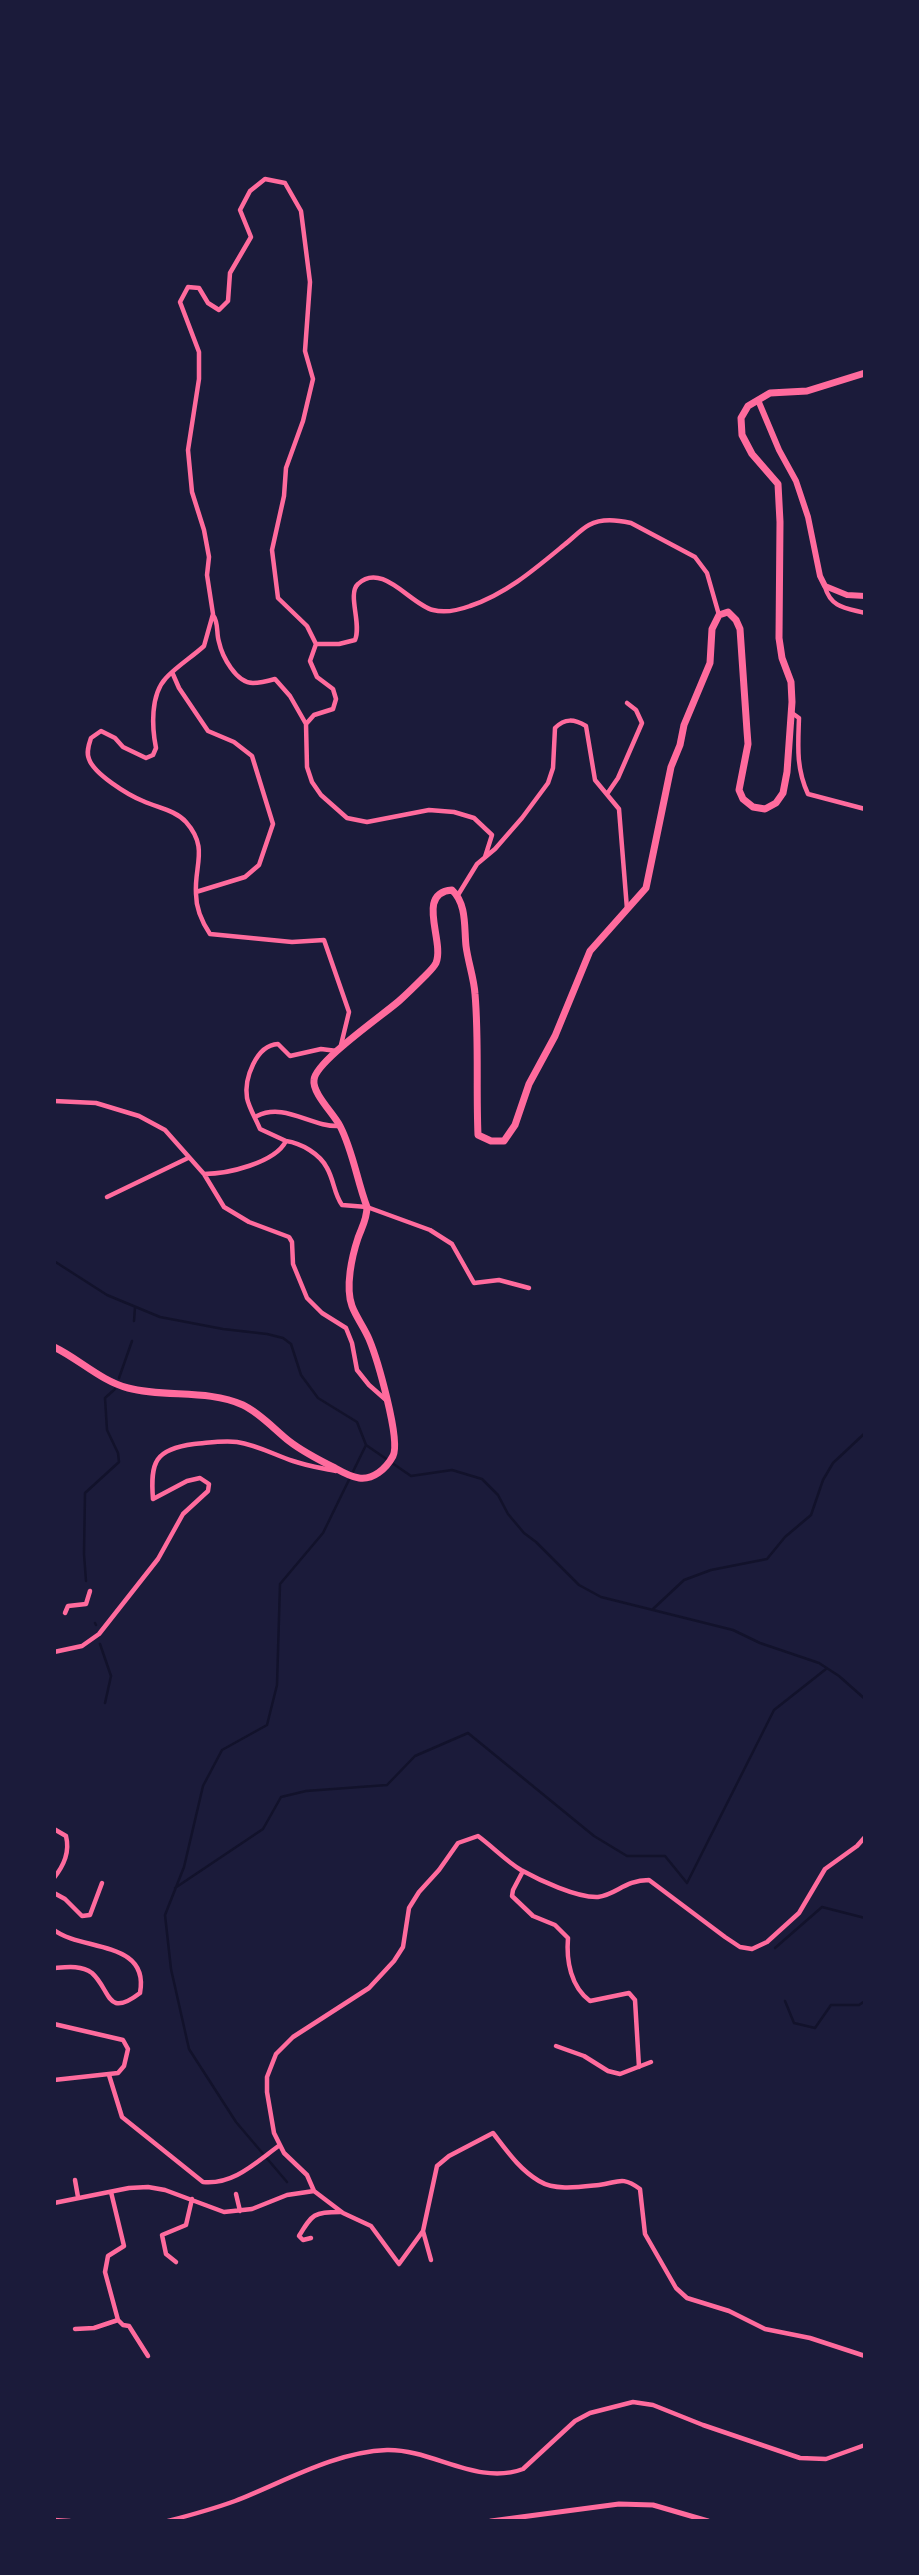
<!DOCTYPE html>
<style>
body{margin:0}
#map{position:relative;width:919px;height:2575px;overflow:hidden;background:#1b1b3a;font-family:"Roboto Condensed",sans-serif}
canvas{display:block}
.frame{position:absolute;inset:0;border:56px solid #1b1b3a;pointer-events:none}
</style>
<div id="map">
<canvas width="919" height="2575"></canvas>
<div class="frame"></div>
</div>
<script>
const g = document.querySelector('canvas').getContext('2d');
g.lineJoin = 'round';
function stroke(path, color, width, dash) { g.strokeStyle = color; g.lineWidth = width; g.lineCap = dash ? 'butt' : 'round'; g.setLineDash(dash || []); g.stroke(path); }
stroke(new Path2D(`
 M54,1261L107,1295L160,1317L223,1329L267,1334L283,1338L291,1344L301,1375L318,1398L357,1422L366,1445L411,1476L452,1470L482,1479L498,1495L508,1514L524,1533L536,1542L579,1585L601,1597L733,1630L760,1643L819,1663L839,1676L865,1699
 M134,1321L135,1307
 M119,1378L132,1341
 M86,1581L84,1554L85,1493L119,1462L118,1453L107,1430L105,1398L115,1389
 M653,1609L684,1580L711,1570L767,1559L785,1537L811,1515L823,1480L833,1463L865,1433
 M95,1623L96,1625
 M100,1644L111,1676L105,1703
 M175,1888L263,1829L281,1797L306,1791L387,1785L415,1756L468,1733L594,1836L627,1856H665L687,1883L774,1710L826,1669
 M775,1948L822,1907L865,1918
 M785,2001L794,2023L815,2028L831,2005H859L865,2001
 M287,2182L236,2122L189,2049L171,1969L165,1915L184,1867L203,1786L222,1750L267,1725L277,1685L280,1584L323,1533L366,1445`), '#12122b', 2.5);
stroke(new Path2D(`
 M825,587C831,608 846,608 865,613
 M213,615C219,623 216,633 219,642C222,656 236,683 253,683C260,683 268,681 275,679L290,696L306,724L307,767L312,782L321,795L347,818L367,822L429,810L454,812L474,818L492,835L485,857
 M316,644L307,626L278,598L272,550L284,496L286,468L303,421L313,379L305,351L310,282L301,211L285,183L265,179L250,191L240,210L251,237L230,273L228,301L219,310L208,303L199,288L188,287L180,302L199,352V379L188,450L192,492L204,530L209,557L207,575L213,614L204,646C192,657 177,666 166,678C150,695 152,728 156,748L153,755L146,758L123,747L115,738L101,731L91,738C89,744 86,752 89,759C94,774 128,795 143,801C158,808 175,810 186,822C209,848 194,865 196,894C196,909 202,922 210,934L292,942L324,940L349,1012L341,1045
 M172,672L179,688L208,731L234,742L252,756L273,824L259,865L245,877L196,892
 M792,713L799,718C798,746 796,768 808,794L865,809
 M306,724L314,715L333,709L336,699L333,689L317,677L310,661L316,644H339L355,640C362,624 347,594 358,584C382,561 411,605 433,610C444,613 459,610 470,606C506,594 535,569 564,545C572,539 580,530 589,525C602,518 617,520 631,523L695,557L707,573L719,615
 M607,794L618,778L642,723L636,710L627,703
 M458,895L477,864L495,849L522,818L548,783L553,768L555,728C565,718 574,719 586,726L595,780L619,809L627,909
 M54,1101L96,1103L139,1116L165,1130L204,1174L224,1207L249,1222L289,1237L292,1242L293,1264L307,1298L322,1313L346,1328L352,1343L357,1370L369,1385L386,1400
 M257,1116C285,1102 312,1128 340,1126
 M286,1141C301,1143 320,1154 327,1168C334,1180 334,1194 342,1205L367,1207L430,1230L452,1244L474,1283L499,1280L529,1288
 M204,1174C227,1174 275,1163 286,1141L260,1129C256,1119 249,1108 247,1098C244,1079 256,1045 278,1044L290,1056L321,1049L337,1051
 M107,1197L188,1158
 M65,1613L68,1606L86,1604L90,1591
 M54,1652L82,1646L99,1634L158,1559L183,1514L208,1491L209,1484L200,1478L187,1481L153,1499C150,1462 155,1449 194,1444C208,1443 223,1440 237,1442C257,1445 275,1455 293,1461C307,1466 322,1468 336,1471
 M54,1829L66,1836C70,1852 64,1865 54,1878
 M865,1837L857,1846L825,1869L799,1913L767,1942L752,1949L740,1947L725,1937L649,1880C625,1880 616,1895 598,1897C577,1898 539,1880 521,1870C506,1861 493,1847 478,1836L458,1843L439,1870L419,1892L409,1908L403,1947L394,1961L369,1988L293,2037L276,2054L267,2077V2092L274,2133L284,2153L307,2175L314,2191L343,2213L371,2226L399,2264L423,2231L437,2166L449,2156L493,2133C507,2151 519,2169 539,2181C555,2191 580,2187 599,2185C618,2183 621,2175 640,2189L645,2234L676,2288L687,2298L729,2311L765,2329L810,2338L865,2356
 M523,1871L513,1890L512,1896L533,1916L555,1925L568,1938C566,1961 571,1987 590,2001L629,1993L635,2000L639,2067
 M54,1893L65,1899L82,1916L90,1915L102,1883
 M54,1930C81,1951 150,1940 140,1993C106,2019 111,1990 92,1973C81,1965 67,1967 54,1968
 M54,2024L123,2040L128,2049L124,2066L118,2073L54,2080
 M556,2046L584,2056L608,2071L620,2074L651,2062
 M109,2075L122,2117L203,2182C234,2185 256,2162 280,2145
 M75,2180L78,2197
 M236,2194L240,2211
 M54,2203L129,2188L148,2187L165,2190L224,2212L252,2209L287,2195L314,2191
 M423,2231L431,2260
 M311,2238L303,2240L299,2236C312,2214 314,2212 340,2212
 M176,2262L166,2254L162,2235L186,2225L192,2199
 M118,2320L123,2325L129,2326L148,2356
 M75,2329L94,2328L118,2320L105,2272L108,2256L124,2246L111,2192
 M54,2520L70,2521
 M168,2521C191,2515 213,2509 235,2501C284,2482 334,2452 387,2450C433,2449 477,2486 523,2469L575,2421L590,2413L633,2402L653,2405L703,2425L800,2458L826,2459L865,2445`), '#ff6b9d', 4.5);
stroke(new Path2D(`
 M491,2521L619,2504L653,2505L708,2521`), '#ff6b9d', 5);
stroke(new Path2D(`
 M758,400L779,450L796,481L808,517L820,576L825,586L847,595L865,596`), '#ff6b9d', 6);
stroke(new Path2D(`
 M54,1347C79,1359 101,1381 128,1388C166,1398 207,1389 243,1405C260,1413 275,1430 289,1441C303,1452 319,1460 335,1468C342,1472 351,1477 359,1478C373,1480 386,1469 393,1456C401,1440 377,1358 369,1339C364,1327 356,1317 352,1306C345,1287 352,1256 358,1238C362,1227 367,1219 367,1207C357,1181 353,1151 340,1126C334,1114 312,1093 314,1080C315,1062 383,1015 399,1001C408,993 417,984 426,975C429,972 434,967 436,963C445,941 415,893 452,890C467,904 464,927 466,946C468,962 474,978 475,994C479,1040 476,1088 478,1135L491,1141H504L515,1125L529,1084L555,1036L590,951L646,888L671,767L680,745L684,725L710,663L712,629L719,615L728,612L736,620L740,629L747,731L748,744L739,790L743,799L753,807L765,809L776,803L783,793L787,772L792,702L791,682L782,658L779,638L780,522L778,484L752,454L742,435L741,418L748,406L770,393L807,391L865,373`), '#ff6b9d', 7);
</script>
